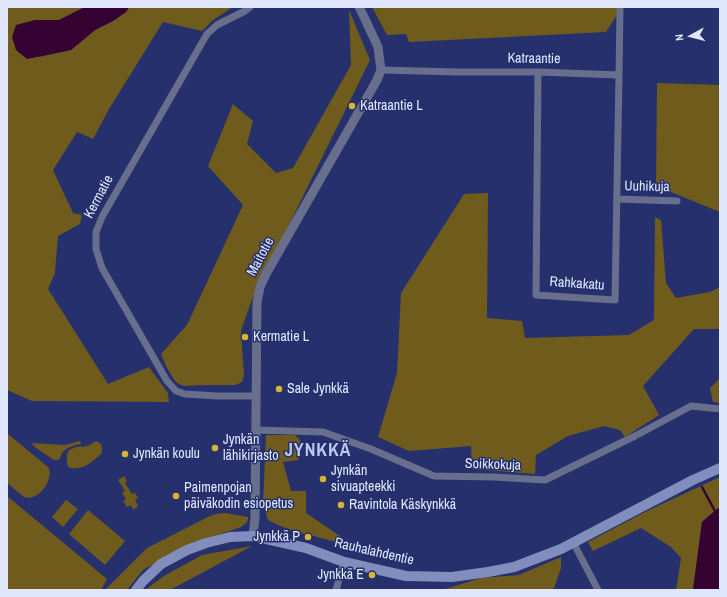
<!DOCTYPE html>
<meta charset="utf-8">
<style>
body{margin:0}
#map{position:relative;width:727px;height:597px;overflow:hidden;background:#25306c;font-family:"Archivo Narrow",sans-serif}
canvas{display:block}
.frame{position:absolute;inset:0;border:8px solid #e0e7fd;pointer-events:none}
.north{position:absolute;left:671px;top:16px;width:40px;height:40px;-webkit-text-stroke:3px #25306c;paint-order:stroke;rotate:263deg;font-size:11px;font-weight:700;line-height:16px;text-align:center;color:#e0e7fd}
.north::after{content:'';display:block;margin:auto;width:14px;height:18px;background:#e0e7fd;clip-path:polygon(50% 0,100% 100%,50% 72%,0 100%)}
</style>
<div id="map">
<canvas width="727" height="597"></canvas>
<div class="frame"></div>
<div class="north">N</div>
</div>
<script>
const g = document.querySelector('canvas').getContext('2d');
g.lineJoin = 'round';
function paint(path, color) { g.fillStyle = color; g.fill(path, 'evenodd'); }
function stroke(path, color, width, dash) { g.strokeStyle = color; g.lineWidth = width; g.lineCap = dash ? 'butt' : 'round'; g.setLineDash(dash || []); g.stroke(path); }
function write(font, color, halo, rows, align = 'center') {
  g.font = font + ' "Archivo Narrow",sans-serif'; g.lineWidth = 3; g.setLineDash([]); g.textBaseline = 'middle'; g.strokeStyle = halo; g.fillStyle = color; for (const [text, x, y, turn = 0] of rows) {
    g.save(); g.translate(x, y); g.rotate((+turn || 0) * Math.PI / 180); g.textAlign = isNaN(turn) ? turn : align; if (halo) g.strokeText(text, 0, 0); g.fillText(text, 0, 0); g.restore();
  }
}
paint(new Path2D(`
 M7,7H85L59,20H35L39,57L71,50L95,30L113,21L126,12L129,7H233L213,20L202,31L163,22L109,109L93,139L77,132L53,170L73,213L82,215L80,224L58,236L55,273L48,289L108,384L149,367L168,393L169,402L32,401L7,390Z
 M372,7H622L606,32L409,42L406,34L387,35Z
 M349,10L370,60L251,302L241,331L244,376L242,382L236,385H206L184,386L177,383L173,378L166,366L161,354L187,325L243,205L208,166L233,104L253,121L247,144L276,173L293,168L351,65Z
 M657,83L720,85V212L656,186Z
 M488,193L487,318L522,321L525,338L629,335L654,320L655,217L661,220L666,283L676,298L710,292L720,287V329H694L643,386L659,415L625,437L620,430L604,426L568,436L536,455L535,474L472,469L471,446L409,451L378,437L397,373L401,293L464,194Z
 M720,376V403L713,402L710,388L720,378Z
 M7,433L49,468C53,481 38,502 24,497L7,483Z
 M266,435H295L300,440V451L298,460L283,462L291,491H306V513L343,538L340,543C316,536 290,532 268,520L263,505Z
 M80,441L81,444C73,445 61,449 60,459L57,460H54L36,448L31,443L65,445Z
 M96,441L101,444L102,448V453C92,462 82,472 68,467C66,457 65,449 77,447C80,446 84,447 87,446C90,445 93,443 96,441Z
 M124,476L127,481L125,483L132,494L135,493L138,498L135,500L138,506L133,510L131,505L127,507L123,501L126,499L122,493L125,491L118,480Z
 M720,477V508L717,509L702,522L693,590H676L681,558L671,547L641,528L593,551L588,542L647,511Z
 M7,496L107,579L101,590H7Z
 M66,500L78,509L63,527L52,517Z
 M88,510L125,541L105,565L69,534Z
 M225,513L248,517V520L246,523L241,527L227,532L194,542L143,570L127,590H105L147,548L210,516L216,514Z
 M252,546L170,590H145L164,576L202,555Z
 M561,557V568L554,588L549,590H442L481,578L519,575Z`), '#6f5c1c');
paint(new Path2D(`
 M85,7H129L126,12L113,21L95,30L71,50L27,59L16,50L12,37L16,25L35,20H59Z
 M720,508V590H693L702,522L717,509Z`), '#350231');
stroke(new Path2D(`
 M702,487L716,513`), '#350231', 2.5);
stroke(new Path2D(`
 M250,7L245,11L217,25L207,34L102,217L96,232V249L102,268L167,381L176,391L185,394L217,396H256
 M381,70L457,72H538L619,75L620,7
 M538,72L536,295L615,300L619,75
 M617,199L677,201
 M256,430L323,432L371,449L434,476L494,477L545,480L635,436L691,406L720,409
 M573,542L598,590
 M336,590L344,562`), '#676f8d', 7);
stroke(new Path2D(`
 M253,536L255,518L257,303L260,287L266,274L377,80L381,70L378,47L365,19L359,7`), '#676f8d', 9);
stroke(new Path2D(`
 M136,590L143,581L161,564L187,550L206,543L230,537L253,536L306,548L344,562L406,576L452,577L488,572L514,567L561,549L693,480L720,468`), '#818ebd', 10);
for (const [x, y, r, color] of [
 [352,106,4,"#d8b434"],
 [245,337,4,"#d8b434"],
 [279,389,4,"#d8b434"],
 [215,448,4,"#d8b434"],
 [125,454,4,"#d8b434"],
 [323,479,4,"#d8b434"],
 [176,496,4,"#d8b434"],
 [341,505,4,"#d8b434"],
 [308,537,4,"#d8b434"],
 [372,575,4,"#d8b434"]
]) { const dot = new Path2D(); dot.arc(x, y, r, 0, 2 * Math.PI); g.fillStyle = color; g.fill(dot); stroke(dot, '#25306c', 1.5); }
write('14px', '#e0e7fd', '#25306c', [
 ["Katraantie",534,59,1],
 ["Uuhikuja",647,187,1],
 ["Kermatie",99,197,-62],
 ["Maitotie",261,257,-62],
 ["Rahkakatu",577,284,4],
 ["Soikkokuja",493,465,2],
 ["Rauhalahdentie",374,552,13]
]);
write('14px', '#e0e7fd', '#25306c', [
 ["Katraantie L",360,106],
 ["Kermatie L",253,337],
 ["Sale Jynkkä",287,389],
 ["Jynkän",223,440],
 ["lähikirjasto",223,456],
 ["Jynkän koulu",133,454],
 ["Jynkän",331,471],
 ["sivuapteekki",331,487],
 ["Paimenpojan",184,488],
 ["päiväkodin esiopetus",184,504],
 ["Ravintola Käskynkkä",349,505],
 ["Jynkkä P",300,537,"right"],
 ["Jynkkä E",364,575,"right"]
], 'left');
g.letterSpacing = '1px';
write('bold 18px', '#bbc8f3', '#25306c', [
 ["JYNKKÄ",318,451]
]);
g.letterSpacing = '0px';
</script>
